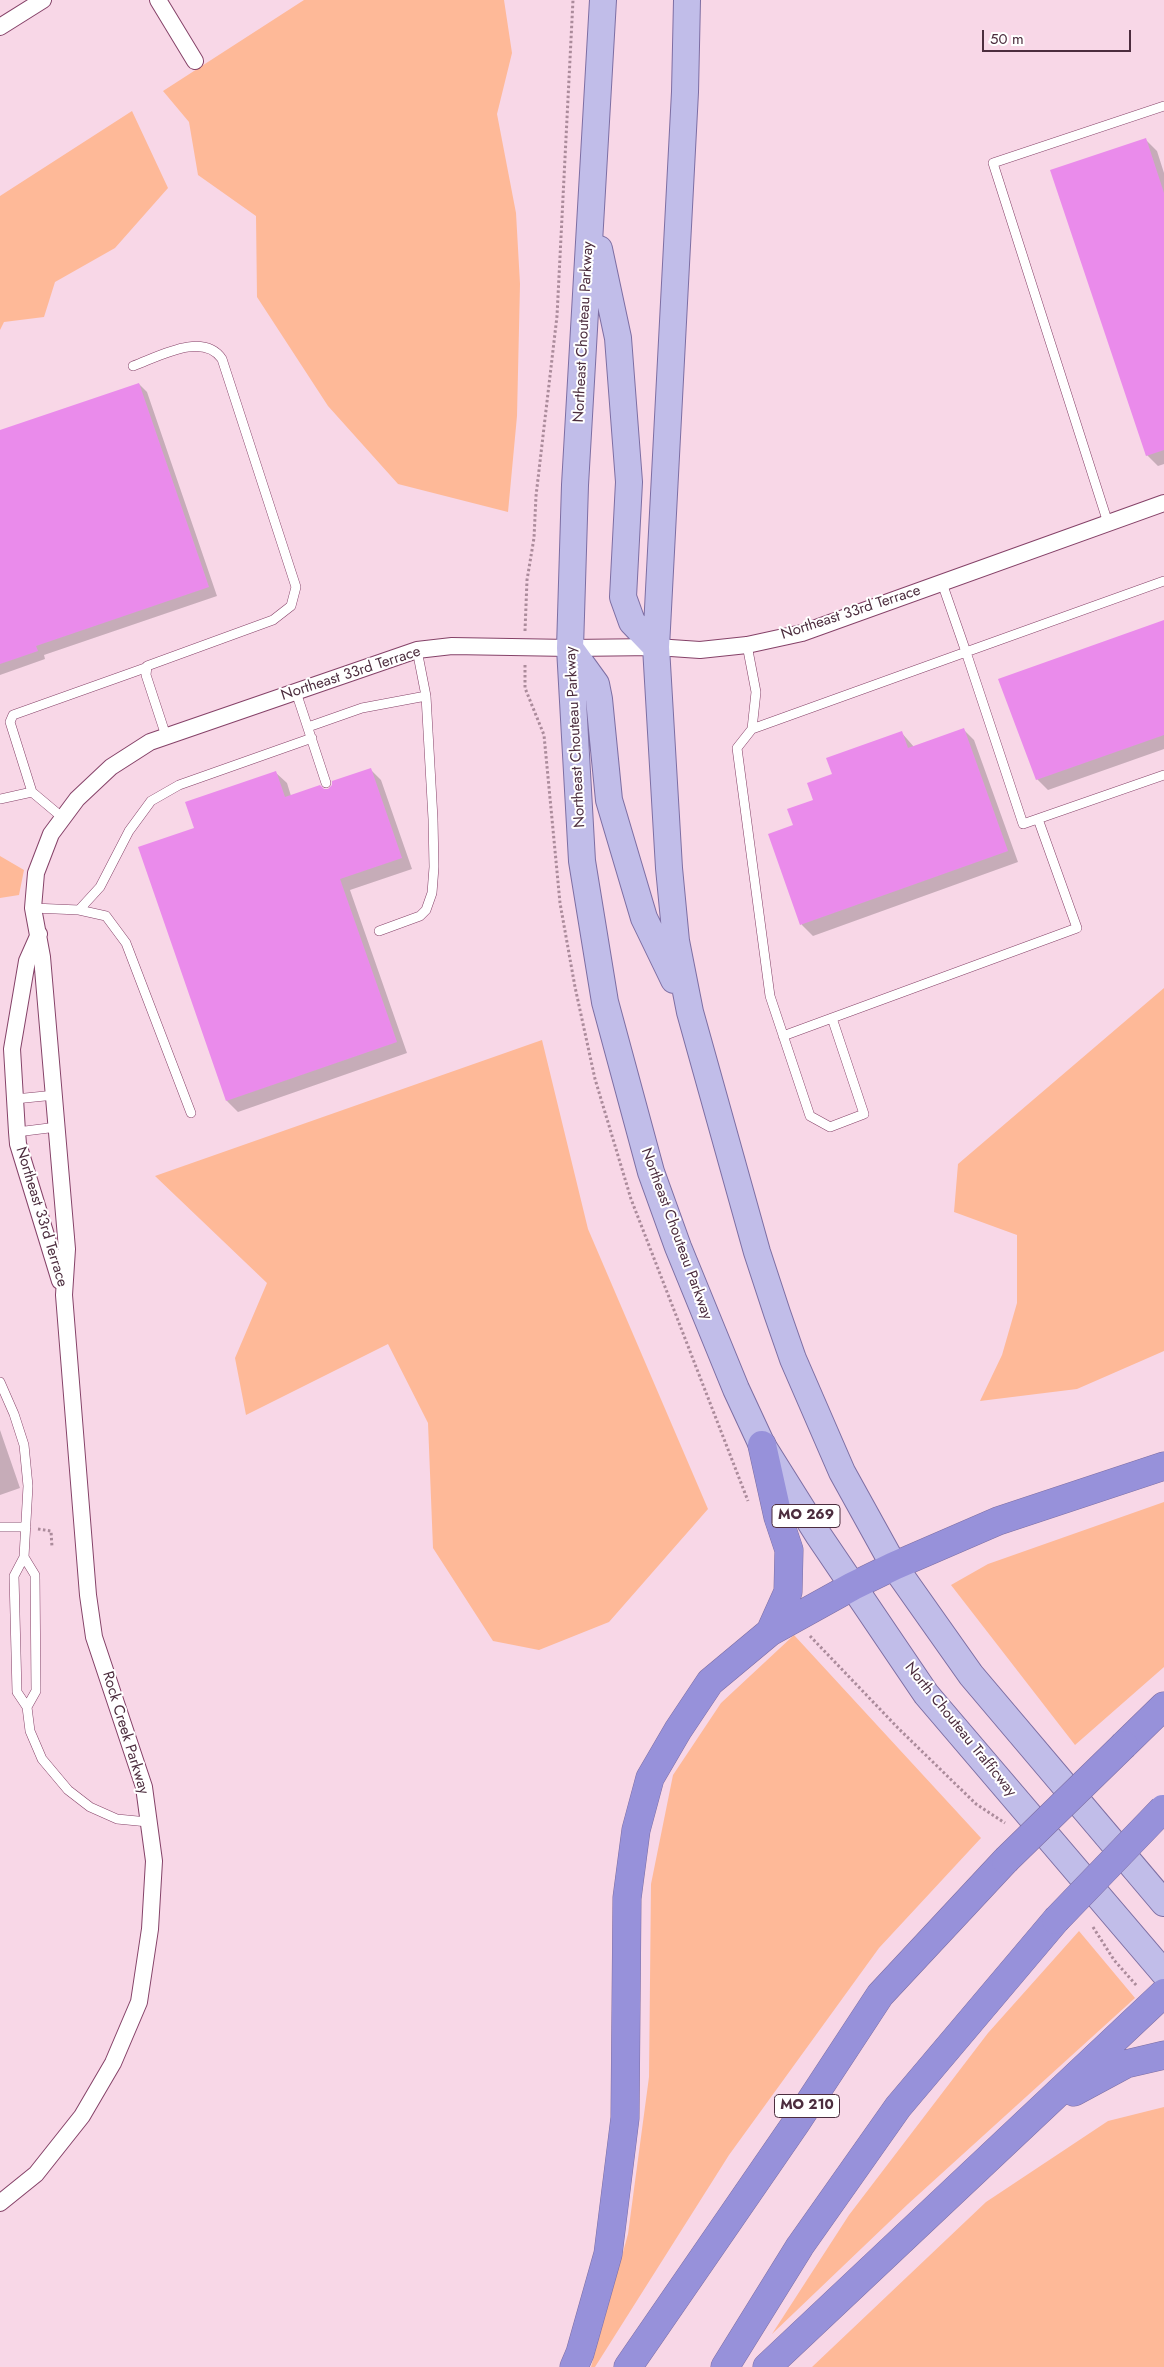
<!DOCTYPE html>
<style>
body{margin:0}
#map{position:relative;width:1164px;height:2367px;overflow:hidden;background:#f8d7e7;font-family:Jost,sans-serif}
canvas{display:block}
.scale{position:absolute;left:982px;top:30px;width:149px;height:22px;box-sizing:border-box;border:2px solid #4c2d3e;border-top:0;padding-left:6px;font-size:15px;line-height:18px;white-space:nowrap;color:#4c2d3e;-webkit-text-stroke:4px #fff;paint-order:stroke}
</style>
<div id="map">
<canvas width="1164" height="2367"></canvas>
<div class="scale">50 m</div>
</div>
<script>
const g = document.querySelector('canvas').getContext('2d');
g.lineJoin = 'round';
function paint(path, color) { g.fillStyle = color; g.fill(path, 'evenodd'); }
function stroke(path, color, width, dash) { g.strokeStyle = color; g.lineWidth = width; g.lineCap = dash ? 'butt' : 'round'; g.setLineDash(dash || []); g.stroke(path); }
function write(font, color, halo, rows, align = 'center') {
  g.font = font + ' Jost,sans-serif'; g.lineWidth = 4; g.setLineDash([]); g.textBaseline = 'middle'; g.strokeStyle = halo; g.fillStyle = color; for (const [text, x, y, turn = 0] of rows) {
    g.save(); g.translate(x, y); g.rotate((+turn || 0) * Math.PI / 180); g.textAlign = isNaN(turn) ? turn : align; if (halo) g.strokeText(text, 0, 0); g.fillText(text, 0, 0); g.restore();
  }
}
paint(new Path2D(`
 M304,0H504L512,53L497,114L516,213L520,284L517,416L508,512L398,484L328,406L257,297L256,216L198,175L189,122L163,91Z
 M132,111L168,188L115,248L55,282L44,317L4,322L0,330V196Z
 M0,856L24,870L19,895L0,898Z
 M1164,988V1351L1077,1389L980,1401L1002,1355L1017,1303V1235L954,1212L958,1164Z
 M542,1040L588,1229L708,1509L609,1622L539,1650L493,1641L433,1548L428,1423L388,1344L246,1415L235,1358L267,1283L155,1176Z
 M1164,1502V1667L1075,1745L951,1585L988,1564Z
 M794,1635L981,1838L879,1948L729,2155L595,2367H591L628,2234L649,2077L651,1884L673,1775L721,1703Z
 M1079,1931L1135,1998L908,2204L772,2334L849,2215L988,2033Z
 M1164,2107V2367H812L986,2202L1108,2121Z`), '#feb998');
paint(new Path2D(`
 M1146,140L1157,151L1164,173V464L1158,466L1147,455Z
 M139,384L147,392L217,596L44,655L45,659L0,675V432Z
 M1164,622V749L1048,790L1037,779Z
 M963,729L974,740L1018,862L813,936L802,925L769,835L794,826L833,775L901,732L914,747Z
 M370,769L381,780L412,869L350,890L407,1053L238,1112L227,1101L196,829L275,772L287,783L291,796L329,790Z
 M0,1430L20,1488L0,1495Z`), '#0003');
paint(new Path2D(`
 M1146,138L1164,193V450L1146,456L1050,170Z
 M139,383L209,587L36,646L38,651L0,664V430Z
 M1164,620V735L1036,780L998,679Z
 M964,728L1008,851L800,925L768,834L793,825L787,809L813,800L807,783L832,774L826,758L902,731L908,748Z
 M371,768L402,858L340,879L397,1042L226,1101L138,847L194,828L185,802L276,771L285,797L320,785L324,789H328L332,785V781Z`), '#ea8beb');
const service = new Path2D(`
 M133,366C158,357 203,331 222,359L296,587L291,606L273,620L147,666L146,675L166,736
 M1108,523L993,163L1164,106
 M1164,581L966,652L1023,824L1164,775
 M747,645L756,692L752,729L966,652L942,583
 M296,692L326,783
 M308,727L362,708L426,696
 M752,729L737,748L770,996L810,1116L830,1127L864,1114L832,1018L1077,928L1038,819
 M0,799L32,792
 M63,818L32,792L10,722L13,715L145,668
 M33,908L79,910L106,916L126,943L191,1113
 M79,910L100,887L129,831L151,801L179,785L312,738
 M379,931L420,916L426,910L432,893L434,867L433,819L426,696L417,650
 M783,1036L832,1018
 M15,1099L55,1095
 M17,1132L57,1127
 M0,1382L14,1414L24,1445L28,1486L24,1557L14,1576L17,1692L27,1707L30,1731L42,1759L68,1790L90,1807L117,1819L148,1822
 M0,1527H26
 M24,1557L35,1575L36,1691L27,1707`);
const minor = new Path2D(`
 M158,0L195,61
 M0,27L43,0
 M39,934L27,961L12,1049L17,1132L18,1144L60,1281
 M0,2203L36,2174L82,2116L113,2063L139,2002L150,1929L154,1861L144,1787L94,1637L88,1595L64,1295L67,1249L42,957L33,908L36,873L51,834L77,799L111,767L150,742L417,650L452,646L570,648L656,647L700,650L747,645L802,633L1164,503`);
const primary = new Path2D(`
 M603,0L575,485L570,648L582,861L605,1002L651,1172L678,1247L736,1389L762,1445L819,1536L926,1694L1164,1973
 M687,0L685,92L656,647L669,868L676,941L690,1012L757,1252L777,1313L793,1359L842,1472L894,1566L971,1675L1164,1903
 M599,249L618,338L629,482L623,597L632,622L656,647
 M570,648L596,684L599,699L609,800L644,918L674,980`);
const motorway = new Path2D(`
 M762,1445L778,1517L789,1550L788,1592L770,1632
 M1124,1745L1164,1706
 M1074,2092L1126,2064L1164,2055
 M574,2367L580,2353L608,2254L625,2118L627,1898L636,1830L650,1778L678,1730L710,1682L770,1632L853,1586L894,1566L998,1521L1164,1466
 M628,2367L796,2123L880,1995L1006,1860
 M725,2367L800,2246L898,2107L1056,1920
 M767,2367L1164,1993`);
stroke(service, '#854268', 10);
stroke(minor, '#854268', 18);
stroke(primary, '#7d6ea3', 28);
stroke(motorway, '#7d6ea3', 29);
stroke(new Path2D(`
 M525,631L527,580L534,538L536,496L557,316L573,0
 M525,665V688L544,735L560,903L575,987L595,1079L631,1199L748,1501
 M38,1529L51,1531L52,1547
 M810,1636L898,1728L976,1804L1005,1823
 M1093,1927L1114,1960L1137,1986`), '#ab8b9b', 3, [2.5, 2.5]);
stroke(service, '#fff', 9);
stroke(minor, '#fff', 16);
stroke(primary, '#c1bde9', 26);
stroke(motorway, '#9791da', 28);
const motorwayBridge = new Path2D(`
 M1006,1860L1124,1745
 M1056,1920L1163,1809`);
stroke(motorwayBridge, '#7d6ea3', 29, []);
stroke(motorwayBridge, '#9791da', 28);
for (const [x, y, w] of [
 [806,1516,68],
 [807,2106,65]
]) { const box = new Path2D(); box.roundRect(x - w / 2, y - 11.5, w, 23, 4); g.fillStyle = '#fff'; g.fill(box); stroke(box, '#4c2d3e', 1); }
write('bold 14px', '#4c2d3e', null, [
 ["MO 269",806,1516],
 ["MO 210",807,2106]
]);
write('15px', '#4c2d3e', '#fff', [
 ["Northeast Chouteau Parkway",584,332,-87],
 ["Northeast 33rd Terrace",851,613,-18],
 ["Northeast 33rd Terrace",351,674,-18],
 ["Northeast Chouteau Parkway",576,737,-93],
 ["Northeast 33rd Terrace",41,1217,73],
 ["Northeast Chouteau Parkway",676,1234,70],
 ["North Chouteau Trafficway",960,1730,51],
 ["Rock Creek Parkway",125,1733,73]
]);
</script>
